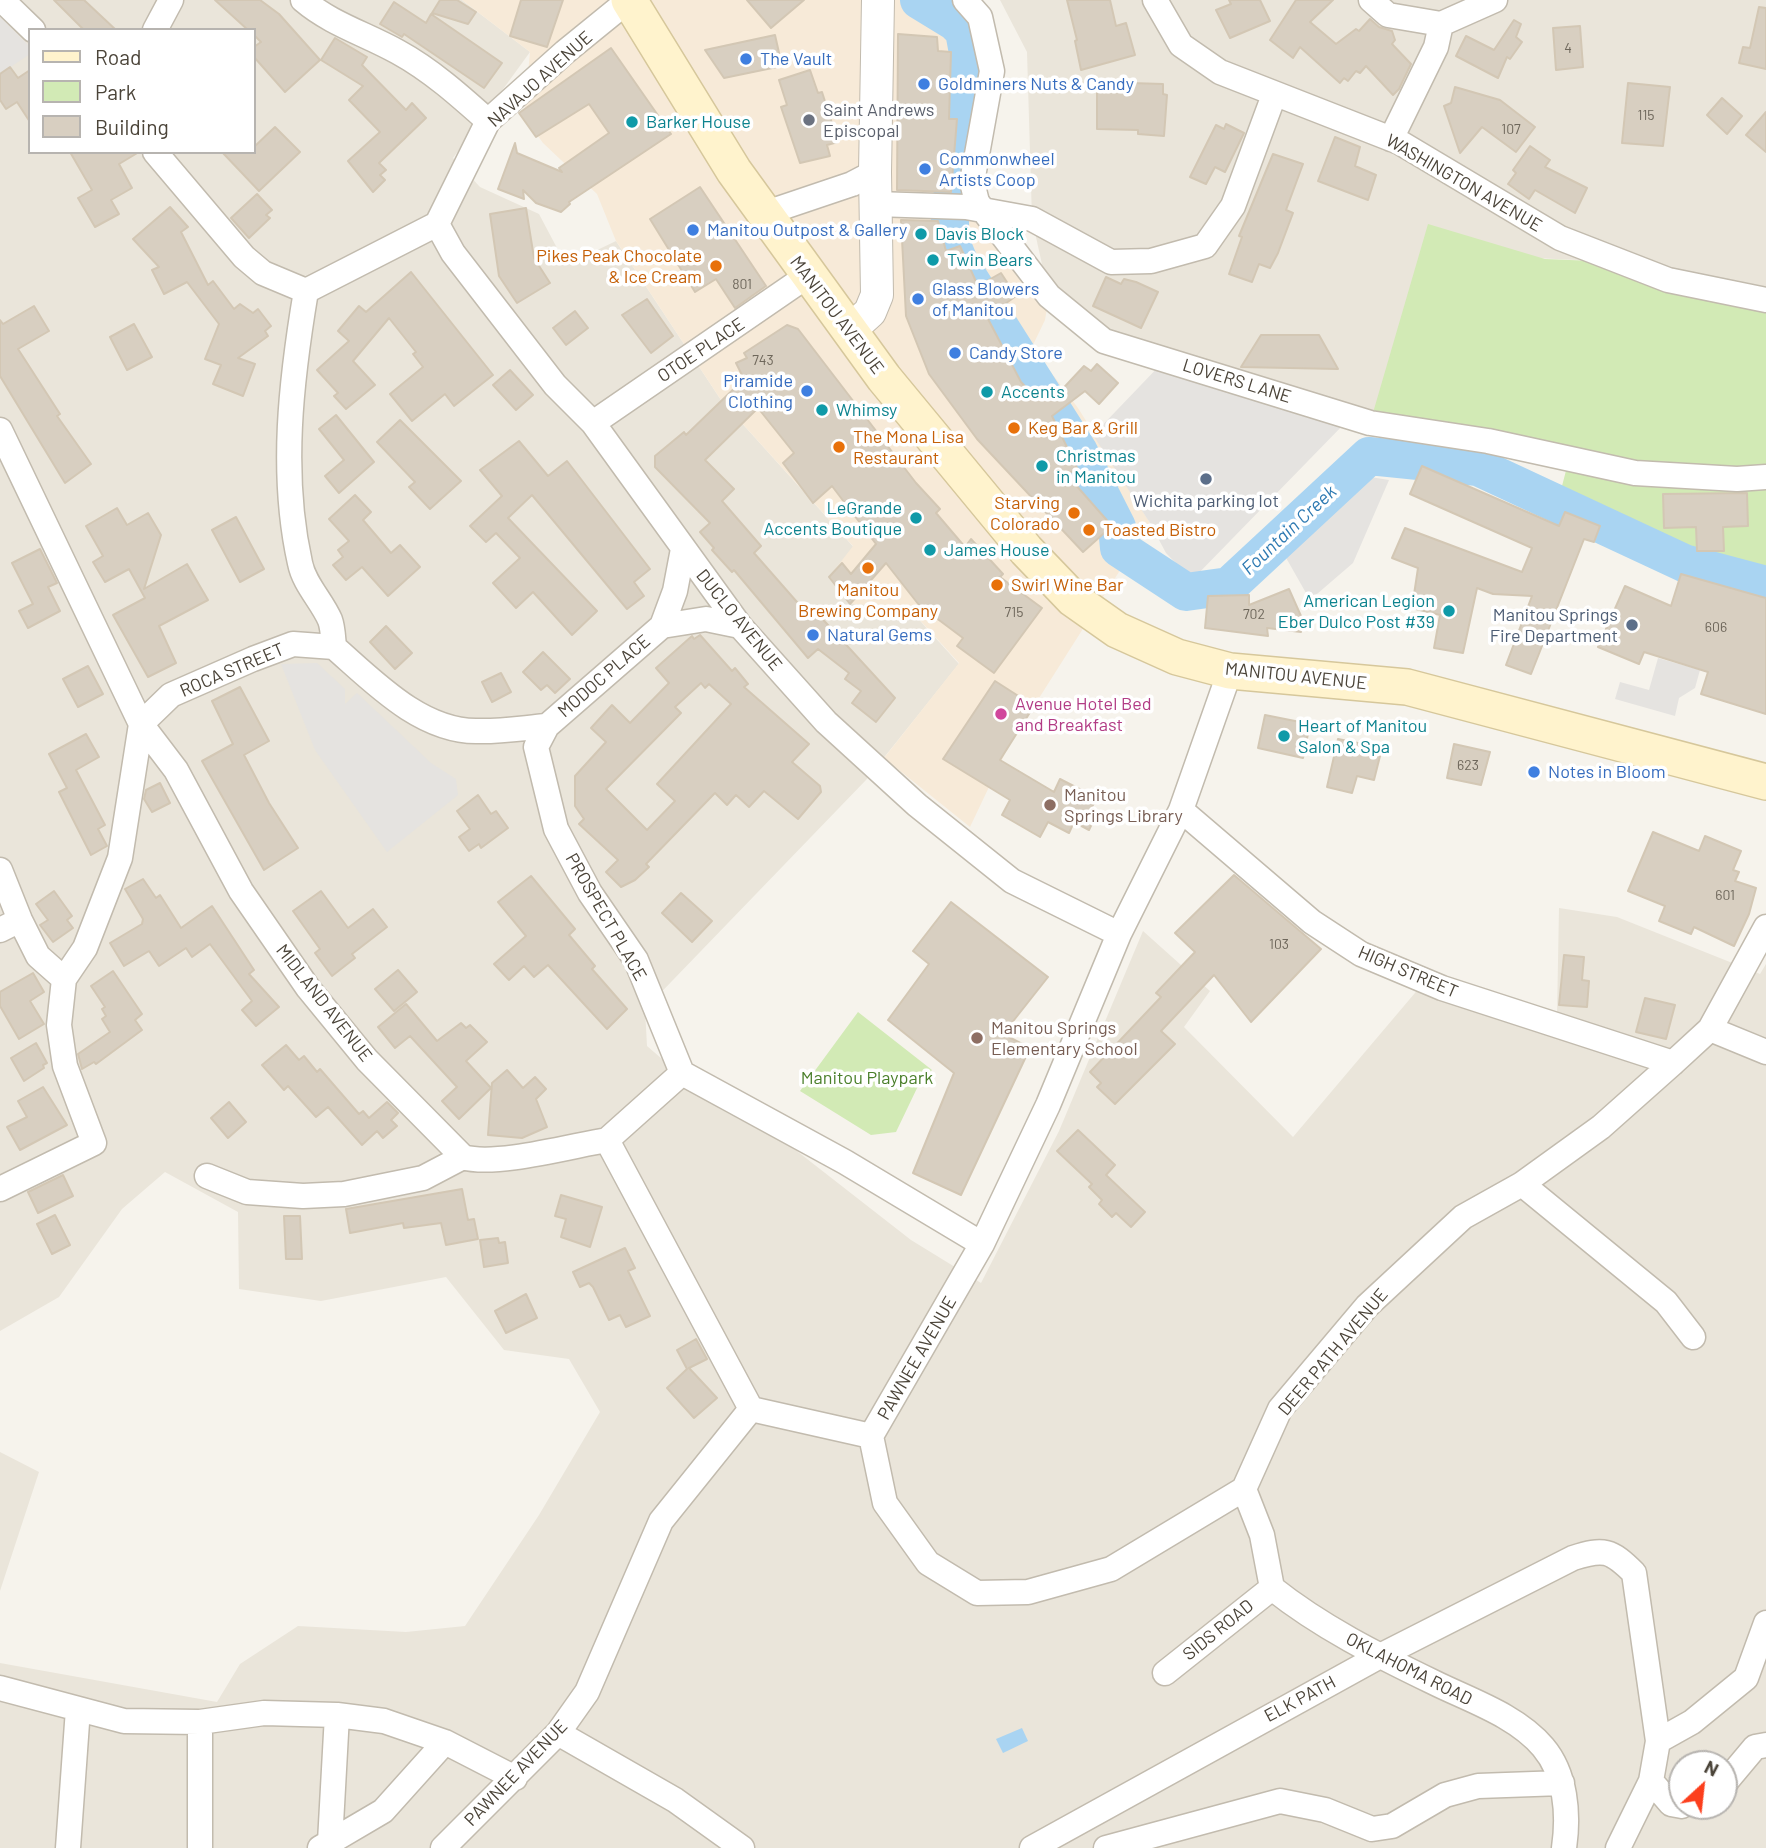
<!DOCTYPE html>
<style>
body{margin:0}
#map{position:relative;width:1766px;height:1848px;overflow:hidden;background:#f6f3ec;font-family:Barlow,sans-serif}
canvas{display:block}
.legend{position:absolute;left:28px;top:28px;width:228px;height:126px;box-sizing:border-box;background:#fff;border:2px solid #b7b4b0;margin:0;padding:9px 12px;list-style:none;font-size:21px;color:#4b4439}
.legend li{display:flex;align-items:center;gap:14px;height:35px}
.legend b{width:35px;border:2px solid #b7b4b0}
.north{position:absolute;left:1668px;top:1750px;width:70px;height:70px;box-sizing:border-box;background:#fff;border:2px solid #b7b4b0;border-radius:50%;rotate:27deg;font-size:19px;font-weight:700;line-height:28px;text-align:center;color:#4b4439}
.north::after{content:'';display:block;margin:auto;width:24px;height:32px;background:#fc3f1d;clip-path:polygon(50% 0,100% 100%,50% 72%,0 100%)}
</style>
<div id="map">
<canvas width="1766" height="1848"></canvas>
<ul class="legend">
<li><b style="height:9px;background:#fff3cd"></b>Road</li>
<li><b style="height:19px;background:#d2eab5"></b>Park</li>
<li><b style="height:19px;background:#d8cfc1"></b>Building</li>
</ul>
<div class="north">N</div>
</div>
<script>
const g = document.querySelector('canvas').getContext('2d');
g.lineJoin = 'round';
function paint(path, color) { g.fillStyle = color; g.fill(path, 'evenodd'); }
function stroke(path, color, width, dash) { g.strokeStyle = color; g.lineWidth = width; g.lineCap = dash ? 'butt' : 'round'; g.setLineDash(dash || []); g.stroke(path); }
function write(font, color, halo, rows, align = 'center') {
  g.font = font + ' Barlow,sans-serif'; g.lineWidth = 7; g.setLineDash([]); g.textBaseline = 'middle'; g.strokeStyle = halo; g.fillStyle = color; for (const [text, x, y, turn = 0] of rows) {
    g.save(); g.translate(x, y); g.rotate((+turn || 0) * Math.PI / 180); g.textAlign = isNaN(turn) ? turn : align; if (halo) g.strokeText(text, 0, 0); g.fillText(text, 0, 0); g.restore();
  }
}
paint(new Path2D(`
 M0,0H462L530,52L453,158L480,187L539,214L566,265L616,241L721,400L959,664L866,780L645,1009L647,1046L720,1109L793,1148L911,1240L981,1283L1059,1131L1143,931L1210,991L1184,1027L1293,1137L1420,987L1557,1015L1559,908L1617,917L1760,974L1766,964V1848H0V1663L217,1702L240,1664L298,1626L406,1632L465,1626L539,1515L600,1412L569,1359L504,1350L446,1277L321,1301L239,1289L238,1212L165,1172L122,1209L59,1297L0,1331ZM30,30H254V152H30ZM1682,1764H1724V1806H1682Z
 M1000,0H1766V300L1619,262L1514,257L1370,423L1104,341L1049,296L1032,219L1027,52Z
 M0,1452L39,1472L0,1591Z`), '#eae5da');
paint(new Path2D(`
 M462,0H973L986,33L972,182L1049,296L1045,320L1032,347L1078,408L1150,523L1008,747L970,827L884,758L959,663L908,607L850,604L829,577L853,546L721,400L616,241L597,194L543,143L524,117L530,52Z`), '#f7ead8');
paint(new Path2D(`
 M1428,224L1545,259L1619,262L1766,300V476L1635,473L1370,423Z
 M1568,463L1766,483V581L1699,563L1562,486Z
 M858,1012L932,1070L919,1084L896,1132L871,1135L800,1091Z`), '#d2eab5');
paint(new Path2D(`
 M0,17L30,47V54L0,74Z
 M1163,362L1346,422L1192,580L1166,553L1150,523L1093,435Z
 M1364,476L1389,480L1353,563L1310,600L1285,556Z
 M1658,658L1700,670L1695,688L1679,698L1675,716L1615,699L1620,682L1649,690Z
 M317,663L345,689V704L357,693L431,763L456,779L458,795L387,852L315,750L281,664Z`), '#e5e3e0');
paint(new Path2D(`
 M1022,1728L1028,1741L1003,1753L996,1739Z`), '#a9d4f2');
stroke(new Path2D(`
 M919,0L955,22L964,31L968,53L962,149L950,207V240L960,264L1079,452L1117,527L1119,548L1186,592L1229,586L1369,456L1478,467L1684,563L1766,585`), '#a9d4f2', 38);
const building = new Path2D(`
 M54,0H84L116,30H84Z
 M215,0H260L279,14L320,60L285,92L254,57V47L261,42L254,35V30H248Z
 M440,0H457L476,12L468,24L432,13Z
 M521,0H563L547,47L510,36Z
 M747,0H804L771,28Z
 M1067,0H1110L1116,26L1126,23L1135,55L1081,70L1075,41L1077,40Z
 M1229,0H1260L1270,21L1230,38L1216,10L1231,4Z
 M1296,0H1333L1310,22L1336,44L1356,29L1359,31L1370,19L1379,27L1392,31L1395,40L1392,44L1411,64L1399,89L1393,95L1366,66L1360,73L1356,71L1348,81L1344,78L1340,83L1300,47L1293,58L1270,40Z
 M394,2L426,23L431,14L502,63L484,88L404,34L402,37L380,24Z
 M1759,7L1766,8V69L1739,63L1743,47L1750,48Z
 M1514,20L1521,24L1516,37L1522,42L1510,59L1507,57L1498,78L1456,56L1466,36L1494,50Z
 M1580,26L1583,67L1556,70L1553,28Z
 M898,34L937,37L938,51L951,52L949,119H957L951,192L897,190Z
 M775,35L782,66L724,78L705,50Z
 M335,38L367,57L362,65L406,110L412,103L426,118L379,163L386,170L380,175L385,180L373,192L348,161L380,132L349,100L363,86L321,60Z
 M611,48L671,134L569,202L570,204L561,212L536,203L523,190L524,199L498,189L515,143L517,153L562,172L559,168L609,133L589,104L536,137L519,113Z
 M10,67L18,78L30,70V122L17,102L6,109L0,100V74Z
 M810,70L818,93L822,92L838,142L827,145L830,156L800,163L781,107L787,105L779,80Z
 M1097,82L1163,84V94L1167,95L1164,136L1138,134V130L1097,129Z
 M1628,83L1670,87L1663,146L1622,143Z
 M1455,87L1500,100L1535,127L1516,152L1482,127L1460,153L1444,106L1451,103Z
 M1722,98L1742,116L1727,134L1707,115Z
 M1766,112V152L1746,135Z
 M1226,124L1244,133L1225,172L1215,167L1206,184L1190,177L1216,125L1224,129Z
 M275,127L300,152L259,191L222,152H254V147Z
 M1335,137L1360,147L1355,166L1376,175L1368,200L1318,181Z
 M1530,146L1550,160L1545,167L1587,188L1575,213L1535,190L1529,199L1508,184L1516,173L1513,170Z
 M70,152H139L119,164L132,188L111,200L119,214L95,227L78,198L92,190Z
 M1273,154L1303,164L1286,210L1293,213L1278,253L1270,268L1259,264L1252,282L1229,274L1242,237L1239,236Z
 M700,187L766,286L735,308L716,279L695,292L650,219Z
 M257,194L272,210L266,215L270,218L249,238L231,218Z
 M170,207L188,227L181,232L208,285L213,281L234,309L240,304L253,313L258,309L271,326L265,331L268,336L238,358L255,364L243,396L213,384L221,365L205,359L219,324L187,282L164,294L152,270L159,267L133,239Z
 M526,208L534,258L550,283L517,303L499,276L490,214Z
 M901,220L938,221L946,251L960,246L978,286L1001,273L1016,296L987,317L1021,382L1035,397L1047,387L1055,397L1084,366L1091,371L1097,364L1118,383L1099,404L1085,391L1052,416L1077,468L1067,475L1112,526L1083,552L977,439L929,374L906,316Z
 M411,272L493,375L454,406L445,394L412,421L390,394L423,367L413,354L416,352L389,318L353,361L375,385L346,409L334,396L338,393L317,370L349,341L338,331L359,306L366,312Z
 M1106,277L1121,284L1124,279L1136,282L1158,292L1141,328L1093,306Z
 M647,299L673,336L651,353L622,315Z
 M34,306L49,331L18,349L60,414L57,416L91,464L65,483L0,376V320L3,324Z
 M575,311L588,328L566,345L553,328Z
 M134,324L152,357L127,370L110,337Z
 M787,325L798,329L916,483L940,509L936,513L965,547L971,539L1003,574L1000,577L1042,608L994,673L957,646L963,638L919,605L886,563L850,604L829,577L842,563L851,574L876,544L832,486L813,503L783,463L794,453L758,408L705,460L734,489L722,501L761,546L754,553L811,618L817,613L895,698L876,722L852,703L861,691L845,679L849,673L818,649L808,658L734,570L732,572L712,550L714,548L700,532L710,523L655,467V456L684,432L686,435L744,379L736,363L747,358L744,353Z
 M1261,335H1319L1338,369L1241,367Z
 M510,370L533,395L516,410L493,385Z
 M336,415L374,462L339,493L325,476L344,460L319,429Z
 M400,420L461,481L430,509L409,487L415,482L377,442Z
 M519,441L548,476L567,461L650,569L634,582L644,596L627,609L532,495L508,518L597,611L572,635L533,592L516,608L493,583L520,558L496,533L486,542L470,526L502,496L480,470Z
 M1422,466L1559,526L1565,512L1600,526L1594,542L1584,539L1531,674L1506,665L1532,596L1493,594L1477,588L1463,653L1434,648L1440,615L1412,608L1418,568L1392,558L1405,528L1522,572L1532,548L1410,494Z
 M1747,493L1748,526L1723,527L1724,551H1697L1696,527L1664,528L1663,494Z
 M355,495L371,512L363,520L391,553L400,545L420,567L388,596L362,567L346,580L333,565L343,557L338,550L349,541L329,519Z
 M117,508L127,525L148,513L161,535L144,589L187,564L208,600L159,626L176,663L148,677L113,615L145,598L129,569L105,582L93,562L103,556L86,526Z
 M236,517L264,569L240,582L212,530Z
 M40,549L57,583L48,587L60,611L28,628L19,611L33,604L12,563Z
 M1681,574L1766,598V714L1701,694L1708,672L1644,652L1639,664L1598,647L1625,586L1671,606Z
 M1289,589L1301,616V632L1267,628L1268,636L1205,628L1208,596L1249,595V605Z
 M386,626L412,653L395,669L370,642Z
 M700,635L732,671L735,668L748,684L744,687L809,744L792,762L820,786L821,792L798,819L764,791L749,807L736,795L727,805L715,793L646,864L649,867L635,880L621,887L606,872L618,860L579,824L584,819L575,806V776L606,742L591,728L612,705L630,723L669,683L656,668L692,636L694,639ZM701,683L705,688L709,684L731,704L657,784L675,801L647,830L606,789L681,713L675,707Z
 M543,652L570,679L555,693L547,685L541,690L523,672Z
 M88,666L103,694L78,707L63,679Z
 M501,673L511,692L492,702L482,682Z
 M995,681L1034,706L1000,760L1054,792L1060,779L1097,798L1089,812L1096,815L1089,830L1074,822L1069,833L1048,822L1040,837L1002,815L1010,800L943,759Z
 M240,687L269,741L244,755L269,803L298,848L264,870L202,761L233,744L212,701Z
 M1265,715L1310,724L1303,758L1258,748Z
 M86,734L99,757L76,770L105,825L98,829L107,846L91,855L59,792L67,788L49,754Z
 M1338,739L1363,744L1361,752L1380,756L1374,780L1357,776L1352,793L1327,787Z
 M1454,744L1490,752L1481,785L1447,778Z
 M160,783L170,803L152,812L144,799L146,790Z
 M478,795L491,814L496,811L508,828L481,848L479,844L469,851L459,837L470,829L457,811Z
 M1653,832L1699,851L1705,836L1741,851L1733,870L1739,872L1735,881L1756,888L1749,914L1734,946L1694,927L1691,934L1659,921L1665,906L1628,891Z
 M1234,875L1321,949L1251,1022L1214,975L1161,1031L1175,1044L1115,1104L1097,1087L1101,1083L1090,1072L1161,997L1156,993L1195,952L1175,933Z
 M531,876L575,929L569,935L595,966L592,969L627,1009L607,1029L548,965L534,977L524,966L509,980L494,964L526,936L498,902Z
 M143,879L156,898L160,895L181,928L212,906L254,970L249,974L279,1007L256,1026L242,1010L252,1001L210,944L192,957L186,948L159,966L149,951L124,966L110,943L142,924L143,919L125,889Z
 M54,891L72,916L67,920L73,928L53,942L40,925L48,920L36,904Z
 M321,891L348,928L373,909L387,927L352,954L355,958L332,976L315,953L320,949L293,911Z
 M681,893L712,921L692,942L662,913Z
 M951,902L1048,977L1003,1034L1030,1048L961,1195L913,1173L954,1073L888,1020L929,964L913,951Z
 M1564,955L1584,957L1582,980L1589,981L1587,1007L1559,1005Z
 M398,970L417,992L394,1011L375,989Z
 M113,971L142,1014L135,1020L142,1030L96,1064L94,1062L82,1069L78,1054L110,1032L102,1019L106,1016L102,1009L105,1007L91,986Z
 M33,973L44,992L30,1001L44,1024L19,1039L0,1006V992Z
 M1645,998L1675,1005L1666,1039L1636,1032Z
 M406,1004L437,1041L461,1023L466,1028L470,1025L487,1042L466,1061L491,1088L459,1119L442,1101L457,1087L410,1036L395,1048L378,1027Z
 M36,1043L47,1063L43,1065L44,1068L24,1081L11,1058Z
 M286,1045L299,1060L304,1056L317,1072L320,1069L359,1114L363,1111L369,1118L387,1102L398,1113L391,1120L397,1126L383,1138L377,1131L362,1145L328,1107L316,1117L288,1086L284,1090L262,1065Z
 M507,1070L523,1088L535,1077L546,1089L536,1099L547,1127L522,1138L488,1135L492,1083Z
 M43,1087L67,1125L20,1150L7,1127L27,1117L18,1101Z
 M229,1102L246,1122L228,1138L211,1118Z
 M1078,1130L1115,1165L1106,1175L1145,1212L1131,1227L1116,1213L1112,1217L1099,1204L1102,1200L1089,1187L1092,1184L1057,1151Z
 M63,1175L73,1196L38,1213L28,1192Z
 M462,1189L468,1220L474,1219L478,1239L446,1245L441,1223L404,1228L403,1223L350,1233L346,1209Z
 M561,1195L602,1207L590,1247L561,1237L566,1219L555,1216Z
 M55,1215L70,1245L52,1254L37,1224Z
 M284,1216H300L302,1259H286Z
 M498,1238L499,1243L505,1242L508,1263L484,1267L480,1240Z
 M625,1248L635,1268L628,1271L650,1316L626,1327L620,1315L609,1320L593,1287L589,1283L580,1287L573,1272Z
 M526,1294L537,1318L506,1333L495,1311Z
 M696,1339L707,1359L689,1368L717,1398L694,1418L667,1388L687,1369L677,1350Z`);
paint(building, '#d8cfc1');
stroke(building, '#d3c7b4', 2);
const minor = new Path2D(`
 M2,0L33,30
 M303,0C331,24 366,34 398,52C431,70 460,96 488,121
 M965,0L980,17L992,71L972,182L977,202L1049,296L1104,341L1370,423L1488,441L1635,473L1737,479L1766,477
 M1155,0L1181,45L1220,72L1399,142L1560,238L1668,280L1766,300
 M1371,0L1388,15L1441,24
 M1441,24L1495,0
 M155,30L171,0
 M1391,139L1436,47L1441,24
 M155,152L244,257L263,273L306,291
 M876,204L966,207L1032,219L1111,262L1151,261L1205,246L1233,206L1274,95
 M763,214L852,184L875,172
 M437,224L453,253L555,385L593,423L740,626L826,722L917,805L1012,881L1119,934
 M306,291C291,380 280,474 300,563C304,584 322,601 330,620C333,628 333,638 334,647C373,681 420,731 476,731C499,732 523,728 547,726L536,747L556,829L590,893L636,960L682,1073L845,1162L982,1244
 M306,291L437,224L488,121L565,52L629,0
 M593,423L807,276
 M0,430L141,724L176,770L241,891L308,988L367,1060L463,1157C495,1167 571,1146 607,1140
 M662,626L706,619L740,626
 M547,726L662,626L675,591L683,549
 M1181,810L1312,922L1361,954L1442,988L1673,1063
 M0,870L20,920L38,956L64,979
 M0,930L20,920
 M1710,1029L1766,1052
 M607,1140L751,1409
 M607,1140L682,1073
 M207,1176L247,1192L303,1196L344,1194L423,1178L463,1157
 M1522,1184L1666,1302L1693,1337
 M0,1189L94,1143L65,1066L59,1025L64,979L85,948L120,858L141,724L171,695L253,659L293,644L334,647
 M871,1436L885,1503L928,1563L977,1593L1028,1592L1111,1569L1244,1489L1280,1409L1367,1306L1463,1217L1522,1184L1601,1127L1673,1063L1710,1029L1766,927
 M871,1436L982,1244L1048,1105L1119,934L1181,810L1230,671
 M1244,1489L1262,1535L1272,1588C1321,1627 1377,1655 1433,1682C1469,1700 1516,1715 1543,1747C1566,1774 1569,1814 1564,1848
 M1165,1673L1272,1588
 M0,1688L124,1721L200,1722L264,1713L337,1715L384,1721L445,1742L515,1778
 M200,1722V1848
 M558,1733L675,1800L742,1848
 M1658,1741L1692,1722L1746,1678L1766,1623
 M1651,1781L1671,1804L1682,1806
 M1724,1784L1755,1747L1766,1745
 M330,1842L337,1715
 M68,1848L78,1709
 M320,1848L383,1811L445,1742
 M443,1848L558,1733L587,1692L661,1521L751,1409L871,1436
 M1032,1848L1380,1656L1573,1558C1604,1548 1611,1550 1634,1573L1658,1741L1651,1781L1618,1848
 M1106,1848L1280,1801L1325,1810L1372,1829L1392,1826L1445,1795L1478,1786L1562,1783`);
const tertiary = new Path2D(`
 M849,331L870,312L877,295L875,172L878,0`);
const secondary = new Path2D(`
 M629,0L734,171L884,378L1026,550L1073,599L1117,630L1177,657L1230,671L1407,687L1766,782`);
stroke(minor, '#c2bbae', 27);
stroke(tertiary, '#c2bbae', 34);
stroke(secondary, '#d6c79b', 38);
stroke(minor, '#fff', 24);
stroke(tertiary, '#fff', 32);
stroke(secondary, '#fff3cd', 35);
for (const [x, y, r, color] of [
 [746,59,7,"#3f7fe0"],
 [924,84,7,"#3f7fe0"],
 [809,120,7,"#6b7280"],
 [632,122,7,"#0f9aa8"],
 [925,169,7,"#3f7fe0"],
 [693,230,7,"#3f7fe0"],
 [921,234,7,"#0f9aa8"],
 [933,260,7,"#0f9aa8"],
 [716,266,7,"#e8710a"],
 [918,299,7,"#3f7fe0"],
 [955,353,7,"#3f7fe0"],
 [807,391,7,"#3f7fe0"],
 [987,392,7,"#0f9aa8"],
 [822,410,7,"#0f9aa8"],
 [1014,428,7,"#e8710a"],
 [839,447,7,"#e8710a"],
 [1042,466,7,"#0f9aa8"],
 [1206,479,7,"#5c6f8a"],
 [1074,513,7,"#e8710a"],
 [916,518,7,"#0f9aa8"],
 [1089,530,7,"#e8710a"],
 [930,550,7,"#0f9aa8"],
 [868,568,7,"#e8710a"],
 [997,585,7,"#e8710a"],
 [1449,611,7,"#0f9aa8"],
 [1632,625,7,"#5c6f8a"],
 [813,635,7,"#3f7fe0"],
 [1001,714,7,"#d1479c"],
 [1284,736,7,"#0f9aa8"],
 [1534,772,7,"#3f7fe0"],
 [1050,805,7,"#8d6e63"],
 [977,1038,7,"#8d6e63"]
]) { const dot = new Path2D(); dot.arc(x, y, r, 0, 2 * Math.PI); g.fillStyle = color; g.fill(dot); stroke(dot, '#fff', 2.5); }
write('14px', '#6e675b', null, [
 ["4",1568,48],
 ["115",1646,115],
 ["107",1511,129],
 ["801",742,284],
 ["743",763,360],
 ["715",1014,612],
 ["702",1254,614],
 ["606",1716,627],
 ["623",1468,765],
 ["601",1725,895],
 ["103",1279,944]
]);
write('18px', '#366cbe', '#fff', [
 ["The Vault",760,59],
 ["Goldminers Nuts & Candy",938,84],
 ["Commonwheel",939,159],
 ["Artists Coop",939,180],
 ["Manitou Outpost & Gallery",707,230],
 ["Glass Blowers",932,289],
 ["of Manitou",932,310],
 ["Candy Store",969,353],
 ["Piramide",793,381,"right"],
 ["Clothing",793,402,"right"],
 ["Natural Gems",827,635],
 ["Notes in Bloom",1548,772]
], 'left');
write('18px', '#4b4439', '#fff', [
 ["NAVAJO AVENUE",540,79,-42],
 ["WASHINGTON AVENUE",1464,183,30],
 ["MANITOU AVENUE",837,315,53],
 ["OTOE PLACE",701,350,-34],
 ["LOVERS LANE",1237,381,17],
 ["DUCLO AVENUE",739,620,51],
 ["ROCA STREET",232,670,-23],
 ["MODOC PLACE",604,676,-41],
 ["MANITOU AVENUE",1296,676,6],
 ["PROSPECT PLACE",606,917,60],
 ["HIGH STREET",1408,972,23],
 ["MIDLAND AVENUE",324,1003,52],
 ["DEER PATH AVENUE",1333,1352,-50],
 ["PAWNEE AVENUE",917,1358,-60],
 ["SIDS ROAD",1218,1630,-39],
 ["OKLAHOMA ROAD",1409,1669,27],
 ["ELK PATH",1300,1699,-28],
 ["PAWNEE AVENUE",516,1773,-46]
]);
write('18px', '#5b616d', '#fff', [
 ["Saint Andrews",823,110],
 ["Episcopal",823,131]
], 'left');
write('18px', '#0d838f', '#fff', [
 ["Barker House",646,122],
 ["Davis Block",935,234],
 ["Twin Bears",947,260],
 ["Accents",1001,392],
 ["Whimsy",836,410],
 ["Christmas",1056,456],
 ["in Manitou",1056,477],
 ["LeGrande",902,508,"right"],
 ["Accents Boutique",902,529,"right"],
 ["James House",944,550],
 ["American Legion",1435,601,"right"],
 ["Eber Dulco Post #39",1435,622,"right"],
 ["Heart of Manitou",1298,726],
 ["Salon & Spa",1298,747]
], 'left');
write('18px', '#c56008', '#fff', [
 ["Pikes Peak Chocolate",702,256,"right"],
 ["& Ice Cream",702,277,"right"],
 ["Keg Bar & Grill",1028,428],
 ["The Mona Lisa",853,437],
 ["Restaurant",853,458],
 ["Starving",1060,503,"right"],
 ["Colorado",1060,524,"right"],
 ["Toasted Bistro",1103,530],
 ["Swirl Wine Bar",1011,585],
 ["Manitou",868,590,"center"],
 ["Brewing Company",868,611,"center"]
], 'left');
write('18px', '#4e5e75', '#fff', [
 ["Wichita parking lot",1206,501],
 ["Manitou Springs",1618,615,"right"],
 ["Fire Department",1618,636,"right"]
]);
write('18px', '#b23c85', '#fff', [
 ["Avenue Hotel Bed",1015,704],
 ["and Breakfast",1015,725]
], 'left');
write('18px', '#785e54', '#fff', [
 ["Manitou",1064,795],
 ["Springs Library",1064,816],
 ["Manitou Springs",991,1028],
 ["Elementary School",991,1049]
], 'left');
write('18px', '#4a7f2a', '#fff', [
 ["Manitou Playpark",867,1078]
]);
write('italic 19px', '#2e7ab2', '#fff', [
 ["Fountain Creek",1289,530,-43]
]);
</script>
